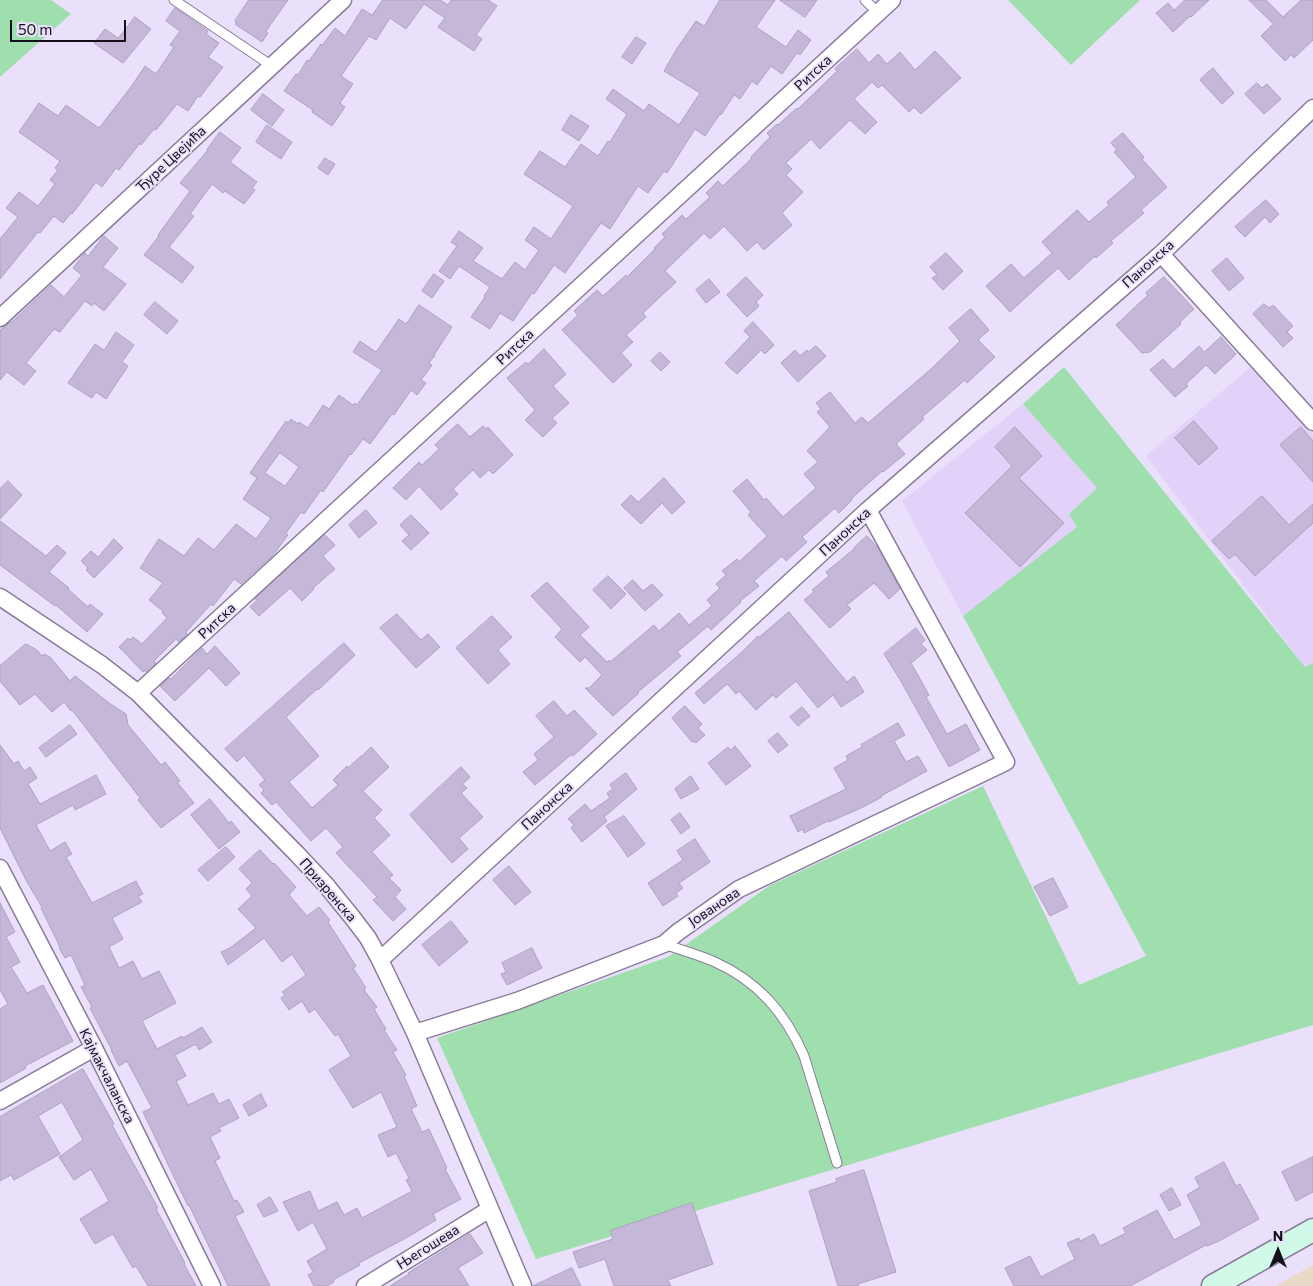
<!DOCTYPE html>
<meta charset="utf-8">
<style>
body{margin:0}
#map{position:relative;width:1313px;height:1286px;overflow:hidden;background:#ebe0fb;font-family:Commissioner,sans-serif}
canvas{display:block}
.north{position:absolute;left:1253px;top:1226px;width:50px;height:50px;-webkit-text-stroke:4px #ebe0fb;paint-order:stroke;rotate:0deg;font-size:14px;font-weight:700;line-height:20px;text-align:center;color:#15101b}
.north::after{content:'';display:block;margin:auto;width:18px;height:22px;background:#15101b;clip-path:polygon(50% 0,100% 100%,50% 72%,0 100%)}
.scale{position:absolute;left:10px;top:20px;width:116px;height:22px;box-sizing:border-box;border:2px solid #15101b;border-top:0;padding-left:6px;font-size:15px;line-height:18px;white-space:nowrap;color:#15101b;-webkit-text-stroke:4px #ebe0fb;paint-order:stroke}
</style>
<div id="map">
<canvas width="1313" height="1286"></canvas>
<div class="north">N</div>
<div class="scale">50 m</div>
</div>
<script>
const g = document.querySelector('canvas').getContext('2d');
g.lineJoin = 'round';
function paint(path, color) { g.fillStyle = color; g.fill(path, 'evenodd'); }
function stroke(path, color, width, dash) { g.strokeStyle = color; g.lineWidth = width; g.lineCap = dash ? 'butt' : 'round'; g.setLineDash(dash || []); g.stroke(path); }
function write(font, color, halo, rows, align = 'center') {
  g.font = font + ' Commissioner,sans-serif'; g.lineWidth = 4; g.setLineDash([]); g.textBaseline = 'middle'; g.strokeStyle = halo; g.fillStyle = color; for (const [text, x, y, turn = 0] of rows) {
    g.save(); g.translate(x, y); g.rotate((+turn || 0) * Math.PI / 180); g.textAlign = isNaN(turn) ? turn : align; if (halo) g.strokeText(text, 0, 0); g.fillText(text, 0, 0); g.restore();
  }
}
paint(new Path2D(`
 M1252,366L1313,435V663L1305,667L1146,456Z
 M1023,404L1098,487L1069,514L1078,527L963,616L902,501Z`), '#e2d1f9');
paint(new Path2D(`
 M1313,1265V1286H1276Z`), '#e9d9c7');
paint(new Path2D(`
 M0,0H51L71,14L0,77Z
 M1008,0H1140L1071,65Z
 M1064,367L1305,667L1313,663V1025L536,1259L437,1038L668,957L769,886L983,786L1079,985L1146,956L963,616L1077,527L1069,514L1097,488L1023,404Z`), '#9fdfae');
const building = new Path2D(`
 M249,0H288L266,31L268,33L262,42L235,24L237,22L235,21Z
 M383,0H440L448,5L451,0H488L497,6L476,35L482,39L474,51L438,27L445,18L424,4L406,29L390,18L376,40L369,36L341,76L353,84L340,103L345,107L332,126L312,112L313,110L284,91L296,74L298,75L307,60L309,61L321,44L322,46L335,28L345,36L362,9L372,15Z
 M720,0H775L756,27L786,47L798,30L811,40L800,55L797,53L782,74L771,66L757,85L752,81L740,99L734,95L721,115L720,114L705,136L695,129L667,173L664,171L648,193L638,186L610,229L601,223L565,273L554,265L534,294L532,293L513,321L500,313L490,329L471,317L485,297L484,296L490,287L459,266L450,279L439,271L457,246L451,242L459,231L483,248L473,261L502,279L515,262L525,270L539,250L525,240L534,227L551,239L573,206L524,174L540,151L565,167L581,144L598,156L608,141L610,142L627,114L606,99L613,89L644,111L649,104L679,125L700,93L664,71L676,50L696,21L704,26Z
 M780,0H817L805,17Z
 M1185,0H1209L1191,17L1190,16L1173,32L1156,13L1168,3L1174,10Z
 M1249,0H1266L1283,17L1301,0H1313V40L1294,58L1291,55L1285,61L1261,36L1273,24Z
 M175,8L208,31L206,34L219,43L208,57L223,67L200,97L198,96L188,111L177,104L156,130L154,129L141,145L140,143L119,170L116,168L102,187L96,182L79,205L72,214L71,213L63,223L54,216L40,233L38,232L0,279V239L18,217L6,208L19,192L38,206L55,184L50,180L58,170L55,168L60,161L19,132L39,103L58,116L66,105L99,128L131,87L145,66L156,74L174,47L170,45L180,31L166,21Z
 M135,17L151,29L123,63L94,43L105,29L118,38Z
 M636,37L646,43L632,64L622,57Z
 M857,49L869,63L878,54L887,64L900,52L915,70L935,51L961,78L921,114L914,107L909,112L882,85L878,88L872,82L854,99L877,122L865,134L850,120L820,149L811,139L786,163L792,169L786,175L803,192L782,213L792,225L764,250L757,242L747,251L724,226L710,239L704,233L665,271L676,282L643,313L646,317L626,335L633,342L621,353L632,365L613,383L562,330L578,315L574,311L597,290L603,296L626,275L627,277L655,249L654,248L665,237L662,234L682,215L686,219L710,197L706,193L718,181L723,186L752,158L751,157L770,137L767,133L777,124L778,125L797,108L798,109L837,71L835,69Z
 M1213,68L1234,93L1222,104L1200,80Z
 M1257,83L1262,88L1267,84L1281,99L1264,114L1245,94Z
 M263,94L284,110L272,126L251,110Z
 M571,115L589,126L579,141L562,130Z
 M267,125L292,142L281,159L256,142Z
 M220,132L241,148L230,162L257,182L252,188L255,190L244,204L225,191L223,193L212,184L190,214L194,216L169,247L194,267L182,283L144,255L159,236L158,235L190,191L180,183L208,150H207Z
 M1123,133L1144,157L1142,159L1167,187L1141,210L1144,213L1111,241L1113,243L1096,258L1095,256L1069,280L1058,268L1010,312L986,286L1011,264L1024,278L1052,253L1042,242L1077,210L1089,222L1109,205L1107,202L1136,177L1114,152L1117,150L1111,143Z
 M325,158L335,164L328,175L318,168Z
 M1266,200L1279,214L1270,223L1265,217L1245,237L1235,227Z
 M104,236L118,248L103,267L126,284L104,311L94,303L92,306L85,301L60,332L54,329L26,363L36,371L24,385L7,372L0,380V330L14,320L51,285L64,297L82,275L73,268L84,254L85,253L88,256Z
 M946,253L963,271L943,290L932,278L937,275L930,267Z
 M1227,258L1244,278L1229,291L1212,271Z
 M434,274L444,281L432,298L422,291Z
 M746,277L763,295L756,302L759,306L747,317L727,295Z
 M1164,277L1194,309L1180,322L1181,324L1150,352L1142,353L1116,325L1148,295L1146,293Z
 M709,279L720,292L706,303L696,290Z
 M155,302L178,321L167,334L144,315Z
 M1264,304L1269,308L1273,305L1293,326L1287,332L1293,338L1283,347L1253,314Z
 M419,305L452,327L434,355H435L429,363L432,365L421,380L426,383L417,395L411,390L394,415L392,414L370,444L363,439L351,455L350,454L323,492L321,490L304,514L301,512L286,533L288,535L273,555L241,584L234,579L213,606L211,604L186,632L187,634L179,642L176,639L154,661L156,663L146,672L144,670L143,672L119,647L128,638L130,640L133,637L142,644L167,618L162,613L163,611L149,600L163,583L140,568L146,560H145L159,539L184,556L198,538L214,550L236,524L256,539L271,518L243,499L257,478L250,473L286,421L288,423L291,419L298,424L299,422L308,428L323,405L329,409L339,395L353,405L355,403L357,405L382,370L353,352L360,341L376,352L399,319L406,324ZM280,453L299,467L285,486L265,473Z
 M971,309L989,330L978,340L995,357L967,383L965,380L922,417L924,419L896,444L905,454L883,472L882,471L851,499L852,500L839,513L835,508L802,537L807,542L786,561L782,556L754,581L759,586L740,601L741,602L711,630L708,626L677,652L681,656L638,692L639,693L613,716L585,688H589L602,675L585,657L580,662L555,637L562,629L531,596L547,582L589,627L580,635L607,662L609,660L610,662L654,625L659,631L679,613L689,625L712,606L707,600L720,588L716,584L726,575L722,571L737,559L739,562L767,536L748,515L751,512L733,491L747,479L764,500L766,498L783,517L816,488L804,474L818,462L807,451L830,427L817,412L821,409L816,403L830,392L855,423L862,417L868,423L931,369L960,341L949,328Z
 M753,322L774,345L765,354L761,350L737,374L725,363L750,337L744,331Z
 M116,332L134,345L122,362L128,366L106,399L96,392L92,398L68,383L95,344L104,350Z
 M1221,337L1236,354L1215,374L1206,365L1186,384L1188,386L1175,397L1150,370L1163,359L1173,370L1199,346L1204,352Z
 M816,346L826,356L798,382L781,363L795,350L800,356L807,350L808,352Z
 M544,349L566,374L553,386L569,403L552,418L557,423L543,437L525,420L535,410L507,378L526,362L528,364Z
 M660,352L670,362L661,371L651,361Z
 M1194,421L1218,448L1199,465L1175,438Z
 M458,424L470,437L483,426L486,429L488,427L513,455L493,474L489,470L480,478L473,470L453,489L458,494L441,510L419,486L406,500L393,488L419,462L422,465L439,449L435,445Z
 M1015,427L1042,456L1019,478L1064,523L1020,567L965,513L1012,466L995,447Z
 M1301,427L1313,441V482L1280,445Z
 M664,478L685,502L672,514L662,503L641,524L621,505L631,495L638,502Z
 M8,481L22,495L0,519V489Z
 M1262,496L1289,525L1313,504V523L1255,576L1235,554L1229,559L1212,541Z
 M366,510L377,523L359,538L349,525Z
 M411,515L429,533L411,550L402,541L409,535L400,525Z
 M0,521L46,556L57,545L66,553L49,572L69,588L68,589L88,607L90,604L103,614L87,632L56,605L55,606L0,565Z
 M325,535L335,545L323,556L335,569L313,588L314,589L302,601L290,588L259,616L250,607L257,600L255,599Z
 M867,536L878,548L900,589L889,599L874,583L847,605L851,609L830,628L804,600L814,592L812,590L829,576L826,572L854,549V548Z
 M114,539L123,548L94,578L86,570L88,568L81,561L91,551L98,557Z
 M608,576L626,594L611,609L593,590Z
 M633,580L643,591L652,584L663,595L645,611L624,588Z
 M789,612L847,682L854,676L864,692L841,707L833,695L818,708L796,681L776,698L773,695L756,710L739,691L736,694L727,684L704,704L695,693L743,651L758,636L759,637Z
 M397,614L421,640L428,634L440,647L416,668L380,628Z
 M492,616L512,637L498,650L510,664L488,684L456,648Z
 M916,628L925,640L921,644L927,650L911,663L929,695L926,697L947,734L966,724L980,750L949,767L899,678L884,654Z
 M344,643L355,655L318,690L317,689L286,717L319,756L289,782L312,808L338,785L333,780L347,766L348,768L361,756H362L371,747L389,767L363,791L382,810L374,818L390,835L372,852L393,875L389,878L401,890L395,897L406,909L393,921L373,900L377,897L336,853L343,847L326,828L311,841L276,802L272,805L261,793L264,790L259,785L265,780L244,755L237,762L225,749Z
 M26,644L37,650L42,656L44,654L50,657L70,681L75,676L109,703L126,714L128,725L161,765L165,762L180,781L177,782L194,803L161,828L138,800L140,798L72,710L71,711L64,702L52,712L35,694L20,705L0,681V666Z
 M215,646L240,673L226,686L209,668L175,701L160,686L169,678L171,679L202,648L207,654Z
 M554,701L567,716L574,710L597,734L573,756L572,754L535,785L523,772L538,760L534,754L554,737L536,716Z
 M685,706L702,724L698,728L705,735L696,743L693,741L692,742L672,718Z
 M802,707L810,716L798,726L790,717Z
 M898,723L905,735L894,741L906,762L918,756L927,771L881,796L882,797L861,808L829,822L828,821L804,833L803,829L798,832L790,816L846,789L834,768L848,760L846,756L862,747L861,745Z
 M70,725L77,734L46,757L39,748Z
 M778,733L788,745L778,753L768,741Z
 M0,745L14,764L18,761L24,771L30,767L37,778L28,784L40,804L96,775L106,794L75,810L73,805L36,825L50,851L65,842L72,854L66,857L92,903L136,881L143,894L138,896L142,902L112,918L123,939L109,947L119,968L133,961L142,979L159,971L176,1003L142,1021L157,1049L182,1036L183,1038L202,1027L212,1042L199,1050L196,1044L175,1055L186,1076L176,1081L188,1105L213,1093L219,1104L229,1099L239,1118L219,1128L221,1131L210,1137L220,1158L215,1161L234,1201L237,1200L244,1212L235,1216L270,1286H228L189,1205L188,1206L143,1112L152,1108L127,1061L119,1066L111,1050H112L90,1008L92,1007L81,987L85,985L71,955L65,958L59,948L60,947L41,908L42,907L27,882L0,828Z
 M735,746L751,766L726,785L708,763L728,747L731,750Z
 M461,767L470,777L463,784L467,788L461,793L483,817L459,838L468,849L452,863L410,815Z
 M626,773L637,789L604,817L607,821L582,842L571,828L574,825L568,819L585,804L591,811L610,798L607,793L613,789L610,785Z
 M691,776L699,789L681,799L675,789Z
 M210,799L229,823L231,821L240,832L219,849L191,815Z
 M680,813L690,827L681,834L671,820Z
 M624,816L645,844L628,857L606,826Z
 M695,839L710,862L679,883L683,888L676,893L678,896L663,906L648,883L683,860L677,851Z
 M226,847L235,857L208,881L198,870Z
 M260,850L273,864L274,863L296,887L289,895L307,916L319,907L330,920L328,922L356,966L353,968L366,988L364,990L377,1007L374,1009L386,1029L384,1030L397,1050L393,1052L406,1075L404,1076L417,1106L411,1109L422,1132L429,1129L447,1168L445,1169L461,1199L433,1214L436,1220L406,1238L359,1263L360,1265L333,1280L334,1282L327,1286H314L308,1275L313,1272L307,1261L327,1249L313,1222L298,1231L283,1202L310,1191L318,1211L337,1202L344,1215L357,1208L362,1218L412,1191L406,1180L409,1178L396,1153L388,1157L378,1135L397,1127L381,1092L353,1108L329,1070L351,1056L338,1034L335,1036L315,1009L309,1013L302,1001L289,1010L281,998L285,995L282,992L306,975L292,954L282,962L264,938L228,965L221,952L230,948L256,928L238,909L252,896L246,889L252,883L239,869Z
 M509,866L531,892L515,905L493,880Z
 M1053,878L1068,907L1050,916L1034,887Z
 M0,903L15,932L6,937L20,962L11,967L27,993L43,985L73,1041L25,1066L26,1068L0,1083V1009L8,1004L0,990Z
 M451,921L468,942L439,966L422,945Z
 M532,948L542,968L507,985L501,974L506,972L502,963Z
 M83,1069L114,1124L112,1125L158,1208L156,1209L185,1263L184,1264L196,1286H148L136,1266L133,1268L113,1234L95,1244L80,1219L109,1201L91,1169L74,1180L59,1157L83,1140L62,1102L38,1116L60,1154L14,1180L11,1175L0,1181V1117Z
 M261,1094L267,1106L249,1116L243,1105Z
 M1313,1157V1192L1296,1201L1282,1172Z
 M1224,1162L1236,1186L1240,1184L1259,1219L1219,1241L1207,1246L1206,1245L1130,1286H1014L1005,1268L1030,1256L1041,1277L1075,1259L1067,1243L1079,1238L1080,1241L1094,1234L1100,1246L1126,1233L1123,1228L1157,1210L1174,1240L1202,1225L1187,1195L1200,1187L1195,1178Z
 M864,1170L896,1272L858,1284L859,1286H838L809,1191L837,1182L836,1179Z
 M1172,1188L1181,1205L1169,1211L1160,1195Z
 M270,1197L278,1211L264,1217L257,1205Z
 M692,1203L713,1264L668,1280L671,1286H614L605,1259L579,1268L573,1252L613,1239L610,1231Z
 M470,1234L483,1253L458,1268L469,1286H390L409,1274L408,1273L419,1266Z
 M572,1268L581,1286H533Z`);
paint(building, '#c5b7d8');
stroke(building, '#aea1c0', 1);
const lane = new Path2D(`
 M174,0L272,66
 M865,0L878,13
 M664,944C681,950 699,955 715,962C759,982 785,1013 804,1056L837,1163`);
const street = new Path2D(`
 M1161,254L1313,422
 M0,318L343,0
 M0,597L102,665L138,693L297,854L326,885L352,917L368,938L380,960L415,1033L523,1286
 M138,693L892,0
 M0,868L94,1048L212,1286
 M380,960L868,510L1161,254L1313,108
 M415,1033L517,1001L664,944L678,932L739,889L1006,762L868,510
 M0,1101L94,1048
 M365,1286L490,1209`);
const secondary = new Path2D(`
 M1213,1286L1313,1230`);
stroke(lane, '#897c9a', 11);
stroke(street, '#897c9a', 19);
stroke(secondary, '#897c9a', 25);
stroke(lane, '#fff', 9);
stroke(street, '#fff', 16);
stroke(secondary, '#d0fae7', 22);
write('14px', '#15101b', '#ebe0fb', [
 ["Ритска",813,73,-43],
 ["Ђуре Цвејића",171,159,-43],
 ["Панонска",1148,264,-42],
 ["Ритска",515,347,-43],
 ["Панонска",845,532,-43],
 ["Ритска",217,621,-43],
 ["Панонска",547,806,-43],
 ["Призренска",328,890,49],
 ["Јованова",714,907,-34],
 ["Кајмакчаланска",107,1076,63],
 ["Његошева",428,1247,-32]
]);
</script>
